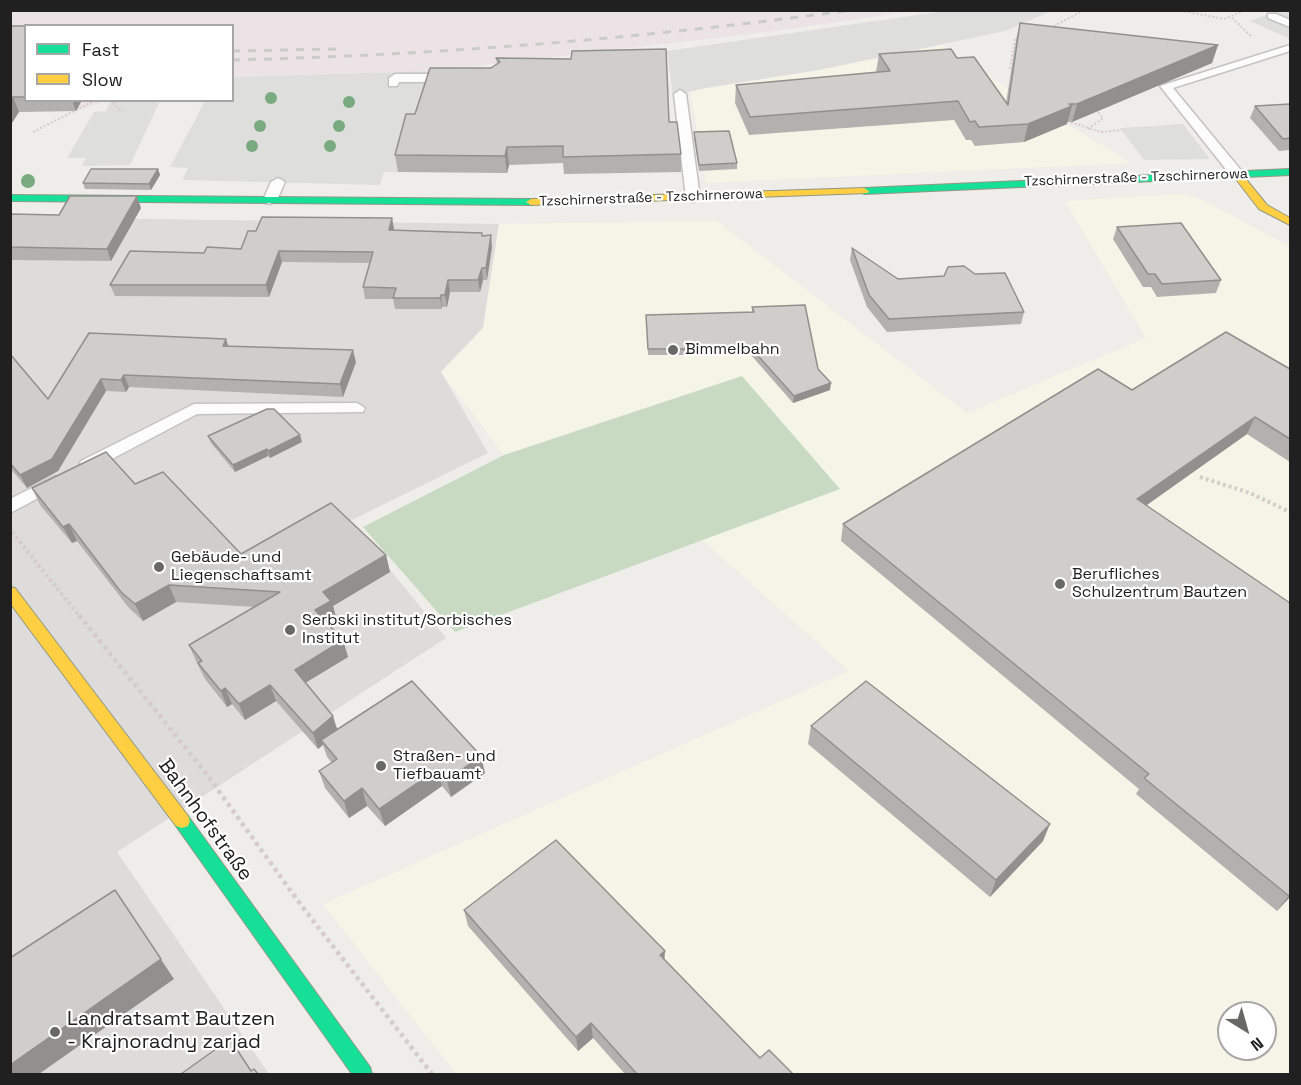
<!DOCTYPE html>
<meta charset="utf-8">
<style>
body{margin:0}
#map{position:relative;width:1301px;height:1085px;overflow:hidden;background:#eeede9;font-family:"Space Grotesk",sans-serif}
canvas{display:block}
.frame{position:absolute;inset:0;border:12px solid #202020;pointer-events:none}
.legend{position:absolute;left:24px;top:24px;width:210px;height:78px;box-sizing:border-box;background:#fff;border:2px solid #a6a6a6;margin:0;padding:8px 10px;list-style:none;font-size:18px;color:#202020}
.legend li{display:flex;align-items:center;gap:12px;height:30px}
.legend b{width:30px;border:2px solid #a6a6a6}
.north{position:absolute;left:1217px;top:1001px;width:60px;height:60px;box-sizing:border-box;background:#fff;border:2px solid #a6a6a6;border-radius:50%;rotate:143deg;font-size:16px;font-weight:700;line-height:24px;text-align:center;color:#202020}
.north::after{content:'';display:block;margin:auto;width:21px;height:27px;background:#686866;clip-path:polygon(50% 0,100% 100%,50% 72%,0 100%)}
</style>
<div id="map">
<canvas width="1301" height="1085"></canvas>
<div class="frame"></div>
<ul class="legend">
<li><b style="height:8px;background:#16e098"></b>Fast</li>
<li><b style="height:8px;background:#ffcf43"></b>Slow</li>
</ul>
<div class="north">N</div>
</div>
<script>
const g = document.querySelector('canvas').getContext('2d');
g.lineJoin = 'round';
function paint(path, color) { g.fillStyle = color; g.fill(path, 'evenodd'); }
function stroke(path, color, width, dash) { g.strokeStyle = color; g.lineWidth = width; g.lineCap = dash ? 'butt' : 'round'; g.setLineDash(dash || []); g.stroke(path); }
function write(font, color, halo, rows, align = 'center') {
  g.font = font + ' "Space Grotesk",sans-serif'; g.lineWidth = 4.5; g.setLineDash([]); g.textBaseline = 'middle'; g.strokeStyle = halo; g.fillStyle = color; for (const [text, x, y, turn = 0] of rows) {
    g.save(); g.translate(x, y); g.rotate((+turn || 0) * Math.PI / 180); g.textAlign = isNaN(turn) ? turn : align; if (halo) g.strokeText(text, 0, 0); g.fillText(text, 0, 0); g.restore();
  }
}
paint(new Path2D(`
 M11,217L499,224L483,328L441,372L488,453L350,521L446,638L117,852L269,1074H11Z`), '#dddcda');
paint(new Path2D(`
 M10,11H913L774,31L434,71L233,77L232,26H26V100L106,101L76,111L19,112L14,120H11Z`), '#ebe3e6');
paint(new Path2D(`
 M942,45L1057,121L1067,124L1131,163L706,183L690,91L819,70Z
 M1177,194L1196,197L1290,246V1074H456L323,904L849,671L702,540L839,489L742,376L504,455L441,372L483,328L499,224L717,221L967,413L1146,338L1065,201ZM1229,1013H1265V1049H1229Z`), '#f4f5e7');
paint(new Path2D(`
 M742,376L840,489L455,632L363,527L504,455Z`), '#c8dac2');
paint(new Path2D(`
 M1046,10L1049,12L1005,31L819,70L705,88L673,96L667,51L945,11Z
 M1277,11H1290V39L1250,21Z
 M434,71L398,172H384L380,185L182,180L188,168L170,167L205,101L232,100L234,77Z
 M111,101H160L130,165L82,166L86,158H67L94,112L106,111Z
 M1183,124L1210,159L1144,160L1120,128Z`), '#dededc');
const lane = new Path2D(`
 M1268,14H1276L1290,20V27L1268,18Z
 M1290,45V51L1173,88L1244,174L1242,177H1232L1160,86Z
 M395,74H451L457,78L451,82H399L397,86H389V78Z
 M680,90L686,94L700,198L693,202L686,198L674,94Z
 M278,178L285,182L277,200L270,204L265,203L263,200L271,182Z
 M357,403L365,408L363,412L197,414L93,469H81L79,465L81,461L194,404Z
 M55,476L64,482L61,486L10,513V499Z`);
const fast = new Path2D(`
 M1290,169V175L864,194L859,191L864,188Z
 M10,195L531,199L536,202L531,205L10,201Z
 M182,814L188,816L370,1067L372,1074H352L176,826L174,821L176,816Z`);
const slow = new Path2D(`
 M1237,171L1240,172L1267,205L1290,218V225L1259,209L1232,174Z
 M864,188L869,191L868,193L531,205L526,202L531,199Z
 M10,587L15,588L188,816L190,821L188,826L182,828L176,826L10,603Z`);
stroke(lane, '#c4c3c1', 3);
stroke(fast, '#939683', 2);
stroke(slow, '#939683', 2);
stroke(new Path2D(`
 M1177,10L1224,19L1246,10
 M1232,18L1252,37
 M1050,28L1084,10
 M1014,70L1010,68L1015,39L1020,34
 M110,100L122,112
 M1067,121L1101,132L1122,130
 M1088,129L1103,118L1095,108
 M33,132L96,100`), '#d6ccc9', 2, [2, 2]);
stroke(new Path2D(`
 M1200,477L1250,493L1290,512
 M12,532L80,617`), '#d6ccc9', 4, [3, 3]);
stroke(new Path2D(`
 M79,615L205,772L301,905L432,1074`), '#d6ccc9', 4.5, [4, 4]);
paint(lane, '#fcfcfc');
paint(fast, '#16e098');
paint(slow, '#ffcf43');
stroke(new Path2D(`
 M232,51L336,49
 M232,60C440,55 646,38 852,10`), '#cbcbca', 3, [8, 8]);
g.fillStyle = '#79aa80';
for (const [x, y, r] of [
 [271,98,6],
 [349,102,6],
 [260,126,6],
 [339,126,6],
 [252,146,6],
 [330,146,6],
 [28,181,7]
]) { g.beginPath(); g.arc(x, y, r, 0, 2 * Math.PI); g.fill(); }
paint(new Path2D(`
 M1020,23L1218,45L1212,63L1072,122H1067V124L1024,142L975,146L971,140H966L954,120L749,135L735,103L736,85L876,72L879,54L957,58L1006,103L1016,40Z
 M10,26H26V100H82L76,111L19,112L10,126Z
 M496,58L669,122L681,154V172L564,174L563,163L509,165L507,173L398,172L395,155L415,114L497,64Z
 M1290,104V150L1279,151L1250,118L1255,106Z
 M694,132L737,163V169L699,171L694,138Z
 M158,169L160,175L151,190L85,189L83,183Z
 M141,208L111,261L10,260V214L59,215Z
 M392,218L394,230L482,236L492,247L487,280H483L480,292H450L447,307H442V309H395L393,299H365L363,287L370,263L282,262L269,297L115,296L110,285L204,253L241,249L256,231Z
 M1117,227L1221,280L1216,293L1157,297L1151,287H1143L1113,239Z
 M852,248L898,279L1024,312L1021,324L887,332L867,307L850,260Z
 M752,307L818,369L830,390L793,403L751,355H648L646,315L752,312Z
 M89,333L228,346L356,362L343,397L129,387L126,392L106,391L58,471L27,488L10,468V354L48,399Z
 M1290,369V462L1247,434L1146,505L1290,603V897L1277,911L1136,794L1139,789L841,541L843,524L1132,390Z
 M208,436L302,442L270,458L268,456L235,472L211,443Z
 M135,484L241,554L386,555L390,572L333,606L336,617L326,623L343,640L348,657L305,683L338,729L485,773L451,797L442,786L385,826L367,806L349,818L325,788L319,771L332,763L327,757L323,745L318,749L276,701L245,720L232,704L227,707L205,679L196,661L189,645L255,607L176,602L143,621L129,608L77,541L72,543L40,505L32,488Z
 M811,726L1043,841L990,897L808,744Z
 M464,910L664,960L760,1058L793,1074H625L593,1038L578,1051L468,926Z`), '#b2b1af');
paint(new Path2D(`
 M1218,45L1212,63L1072,122L1077,104Z
 M13,97L19,112L10,126V101Z
 M72,100H82L76,111Z
 M1072,106L1067,124L1024,142L1028,124Z
 M507,147L509,165L507,173L505,156Z
 M158,169L160,175L151,190L149,184Z
 M137,196L141,208L111,261L107,249Z
 M392,218L394,229L391,241L389,230Z
 M491,235L492,247L487,280L486,268Z
 M279,251L282,262L269,297L266,285Z
 M482,268L483,280L480,292L478,280Z
 M448,280L450,292L447,307L445,295Z
 M441,295L442,307V309L440,298Z
 M226,339L230,352L223,346Z
 M353,350L356,362L343,397L340,384Z
 M124,375L129,387L126,392L121,380Z
 M101,379L106,391L58,471L27,488L20,475Z
 M831,383L830,390L793,403L794,396Z
 M1255,417L1247,434L1130,517L1137,499Z
 M300,435L302,442L270,458L268,451Z
 M267,449L268,456L235,472L233,465Z
 M69,524L77,541L72,543L63,527Z
 M386,555L390,572L333,606L336,617L320,627L315,610L323,592Z
 M169,585L176,602L143,621L135,604Z
 M343,640L348,657L300,686L295,670Z
 M270,685L276,701L245,720L239,704Z
 M225,688L232,704L227,707L221,691Z
 M333,716L338,732L321,740L323,745L318,749L313,733Z
 M481,756L485,773L451,797L447,780Z
 M438,769L442,786L385,826L379,809Z
 M362,788L367,806L349,818L344,801Z
 M1050,824L1043,841L990,897L996,880Z
 M115,890L174,979L39,1074H10V1065Z
 M1290,894V897L1277,911Z
 M665,951L664,966L660,955Z
 M591,1023L593,1038L578,1051L576,1037Z`), '#91908e');
const building = new Path2D(`
 M1020,23L1218,45L1077,104H1069L1072,106L1028,124L979,127L975,121L970,122L958,101L750,117L736,85L890,71L879,54L951,49L957,58L974,57L1008,105Z
 M10,26H26V97H13L10,101Z
 M666,49L669,122H677L681,154L563,157V146L507,147L505,156L395,155L406,114H415L430,68H491L500,62L496,58L571,59L572,51Z
 M1290,104V138L1283,139L1255,106Z
 M729,131L737,163L699,165L694,132Z
 M91,169H158L149,184L83,183Z
 M70,196H137L107,249L10,247V214L59,215Z
 M262,217L392,218L389,230L482,233V236L491,235L486,268H482L478,280H448L445,295H441L440,298H393L396,288L363,287L373,252L279,251L266,285H110L130,251L204,253L207,247L241,249L248,231H256Z
 M1181,223L1221,280L1162,284L1155,274H1148L1117,227Z
 M852,248L898,279L944,276L948,267L964,266L975,274L1005,273L1024,312L889,319L869,295Z
 M805,305L818,369L831,383L794,396L752,349H648L646,315L754,312L752,307Z
 M1226,332L1290,369V439L1255,417L1137,499L1290,603V894L1289,896L1144,778L1149,774L843,524L1098,369L1132,390Z
 M89,333L226,339L223,346L353,350L340,384L124,375L121,380L101,379L52,459L20,475L10,463V354L48,399Z
 M267,409H274L300,435L268,451L267,449L233,465L208,436Z
 M106,452L135,484L163,472L241,554L331,503L386,555L323,592L331,601L315,610L343,640L295,670L333,716L313,733L270,685L239,704L225,688L221,691L198,663L202,661L189,645L280,592L169,585L135,604L121,592L69,524L63,527L32,488Z
 M412,681L481,756L447,780L438,769L379,809L362,788L344,801L319,771L337,759L321,740Z
 M866,681L1050,824L996,880L811,726Z
 M556,840L665,951L660,955L760,1058L769,1050L793,1074H637L591,1023L576,1037L464,910Z
 M115,890L161,959L10,1065V958Z
 M230,1039L251,1071L254,1069L258,1074H181Z`);
paint(building, '#cfcecb');
stroke(building, '#91908e', 1.5);
for (const [x, y, r, color] of [
 [673,350,6,"#686866"],
 [159,567,6,"#686866"],
 [1060,584,6,"#686866"],
 [290,630,6,"#686866"],
 [381,766,6,"#686866"],
 [55,1032,6,"#686866"]
]) { const dot = new Path2D(); dot.arc(x, y, r, 0, 2 * Math.PI); g.fillStyle = color; g.fill(dot); stroke(dot, '#fff', 2); }
write('14px', '#202020', '#fff', [
 ["Tzschirnerstraße - Tzschirnerowa",1136,178,-2],
 ["Tzschirnerstraße - Tzschirnerowa",651,198,-2]
]);
write('16px', '#202020', '#fff', [
 ["Bimmelbahn",685,350],
 ["Gebäude- und",171,558],
 ["Liegenschaftsamt",171,576],
 ["Berufliches",1072,575],
 ["Schulzentrum Bautzen",1072,593],
 ["Serbski institut/Sorbisches",302,621],
 ["Institut",302,639],
 ["Straßen- und",393,757],
 ["Tiefbauamt",393,775]
], 'left');
write('20px', '#202020', '#fff', [
 ["Bahnhofstraße",205,820,54]
]);
write('20px', '#202020', '#fff', [
 ["Landratsamt Bautzen",67,1020],
 ["- Krajnoradny zarjad",67,1043]
], 'left');
</script>
